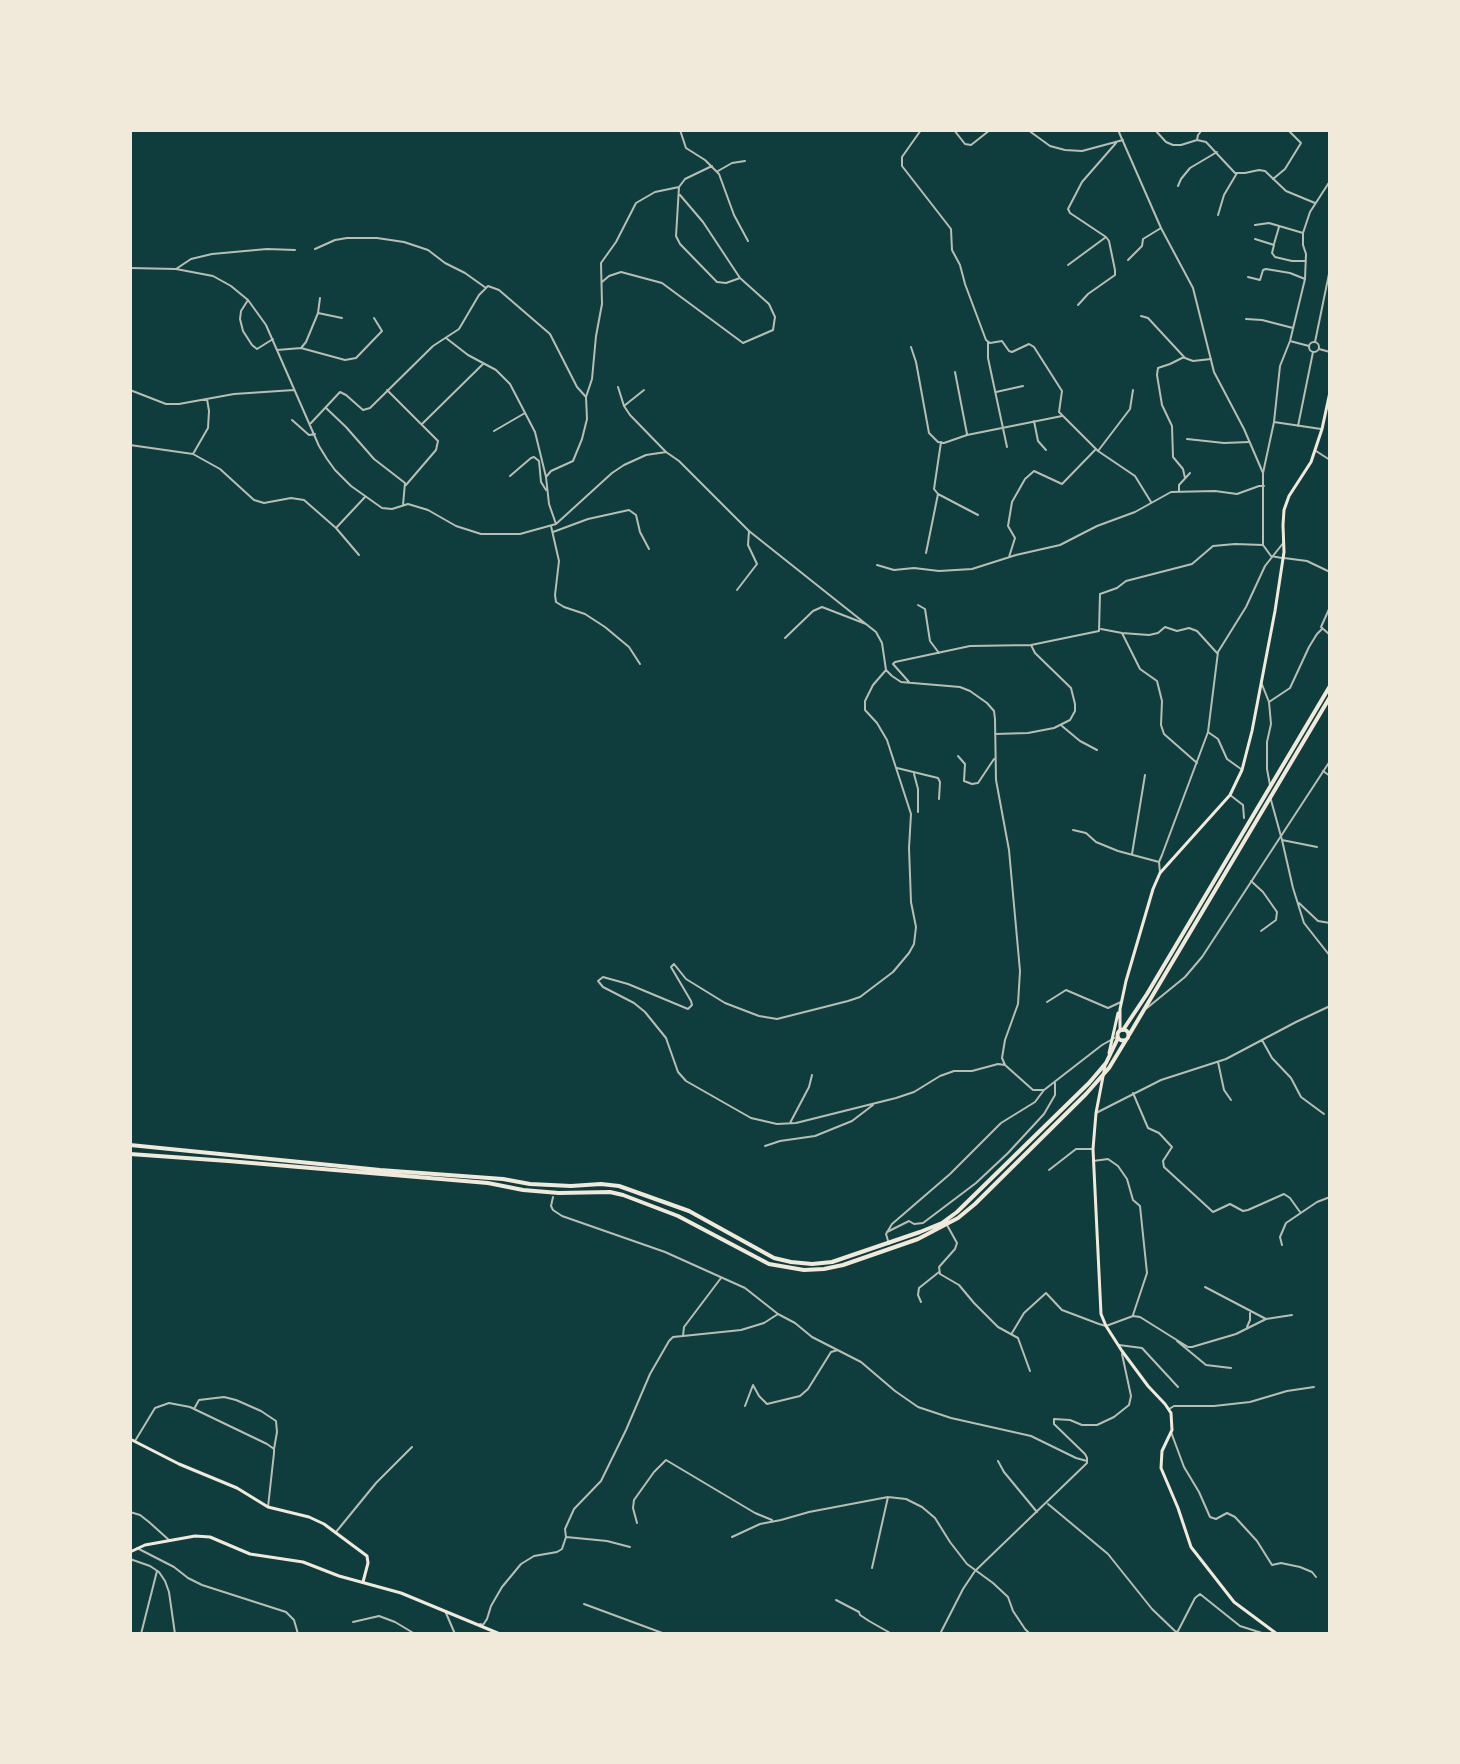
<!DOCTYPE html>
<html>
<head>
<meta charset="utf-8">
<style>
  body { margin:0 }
  #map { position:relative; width:1460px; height:1764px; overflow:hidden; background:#0f3d3e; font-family:Roboto,sans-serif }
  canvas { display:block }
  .frame { position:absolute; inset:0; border:132px solid #f1e9da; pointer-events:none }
</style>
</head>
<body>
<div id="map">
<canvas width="1460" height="1764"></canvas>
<div class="frame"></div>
</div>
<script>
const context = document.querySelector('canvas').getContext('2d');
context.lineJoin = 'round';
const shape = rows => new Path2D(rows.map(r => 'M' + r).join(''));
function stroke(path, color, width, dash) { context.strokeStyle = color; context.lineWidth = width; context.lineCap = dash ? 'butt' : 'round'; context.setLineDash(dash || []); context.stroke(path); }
stroke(shape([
  [680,130,686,148,705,160,719,174,734,215,748,241],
  [921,130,902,157,902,166,951,229,952,250,960,265,965,284,986,340,990,343,1002,341,1009,351,1012,352,1029,344,1034,347,1062,391,1059,412,1098,451,1135,476,1151,502],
  [954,130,965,144,971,145,990,130],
  [1028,130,1050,146,1065,150,1082,151,1123,140],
  [1155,130,1166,142,1173,145,1181,145,1197,140,1206,142,1235,173,1245,173,1259,170,1265,171,1286,191,1315,203],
  [1197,140,1198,135,1202,130],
  [712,166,685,179,679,187,676,236,680,244,717,282,726,283,740,278],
  [718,171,732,163,745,161],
  [1273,179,1285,169,1301,143,1288,130],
  [1178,186,1181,179,1190,168,1217,152],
  [1218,215,1224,195,1237,173],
  [1255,225,1269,223,1303,233],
  [1330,238,1330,262],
  [1255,239,1274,245,1272,253,1275,257,1292,261,1305,261],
  [1274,244,1279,227],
  [315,249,335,240,347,238,377,238,404,242,428,250,445,263,465,273,486,288],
  [1128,260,1142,246,1143,239,1161,228],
  [1068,265,1106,237],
  [130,268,176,269,213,276,231,286,248,300,266,325,319,446,327,459,335,470,351,486,382,508,392,509,408,504,428,510,456,526,481,534,520,534,556,524,612,473,624,465,646,455,666,452,679,461,749,531,876,632,882,643,886,670,892,676,901,682,960,687,970,691,987,703,994,711,995,719,996,780,1009,850,1020,971,1018,1004,1005,1040,1002,1058,1005,1065,1033,1090,1044,1090],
  [176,269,191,259,212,254,267,249,295,250],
  [1248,277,1260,280,1263,270,1266,269,1290,273,1305,279],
  [602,282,609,276,621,272,662,283,743,343,773,330,775,317,769,304,740,278,703,222,680,195],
  [248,300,241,311,240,319,243,331,252,345,257,349,273,339],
  [1078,305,1088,294,1115,275,1115,270,1109,241,1106,237,1070,213,1068,209,1082,182,1116,143],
  [318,313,342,318],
  [1141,316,1148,318,1185,358,1193,361,1211,359],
  [1246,319,1262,320,1293,328],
  [446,338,468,355,496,370,510,384,535,432,546,477],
  [1290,341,1309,346],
  [988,342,988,358,1007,447],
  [1315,342,1330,269],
  '1309 347a5 5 0 1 1 10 0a5 5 0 1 1-10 0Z',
  [911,347,916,362,929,433,938,442,944,443,967,435,1062,416],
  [301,348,306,342,318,313,320,298],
  [1319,349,1330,352],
  [277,350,301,348,345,360,356,358,382,331,374,318],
  [1184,357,1170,364,1158,368,1157,375,1162,405,1172,426,1173,457,1183,469,1185,478],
  [955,372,967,434],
  [618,387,624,406,630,415,666,452],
  [130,390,166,404,179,404,234,394,294,390],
  [387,390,438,441,436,450,406,485],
  [996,392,1023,386],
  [624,406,644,390],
  [326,408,346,427,374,459,405,483,403,505],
  [292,420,309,435,315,434],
  [1034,421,1038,441,1046,450],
  [1274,422,1321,429],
  [311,423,340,392,346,395,363,410,370,408,433,346,459,329,479,295,488,286,499,290,550,334,577,387,586,397],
  [422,424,483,364],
  [1298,426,1313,352],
  [494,431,525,413],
  [1187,439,1224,443,1249,442],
  [941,442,934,489,938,494,978,515],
  [130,445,193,454,220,469,254,500,264,503,291,498,304,500,336,528,359,555],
  [1098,451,1130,409,1133,390],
  [1316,451,1330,460],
  [193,454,208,428,209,411,207,399],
  [1263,473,1274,422,1280,366,1290,341,1305,279,1306,254,1303,245,1303,233,1310,212,1330,181],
  [510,476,531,458,534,457,539,461,541,482,546,490],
  [1179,492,1179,485,1190,473],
  [556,524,549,504,546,477,551,471,573,461,582,439,587,419,586,397,592,379,596,336,602,304,601,263,616,242,636,203,655,192,679,187],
  [551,526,559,561,555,595,556,602,564,607,585,614,605,627,629,647,640,664],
  [336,528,365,497],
  [553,532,588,519,629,510,636,515,640,532,649,549],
  [926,553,938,494],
  [1009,557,1015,538,1008,526,1012,502,1025,479,1034,471,1062,484,1096,449],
  [1284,558,1307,561,1330,572],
  [877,565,894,570,914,568,939,571,972,569,1016,555,1060,545,1097,526,1135,512,1171,492,1215,491,1237,494,1259,486,1264,486],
  [737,590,757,564,748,545,749,531],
  [918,605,925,609,930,641,939,653],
  [1330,607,1321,627,1330,635],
  [1101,629,1122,633,1149,635,1158,633,1165,627,1177,631,1189,628,1197,631,1217,653],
  [1122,633,1140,669,1157,681,1162,701,1161,725,1164,734,1197,763],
  [785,638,813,611,822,607,866,624],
  [909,682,893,664,895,662,970,646,1031,645],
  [1261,682,1269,702],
  [1062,726,1080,741,1097,750],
  [1208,732,1218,739,1227,759,1241,769],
  [995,734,1028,733,1054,728,1070,720,1075,711,1075,704,1071,688,1035,653,1031,645,1099,631,1100,594,1117,588,1126,581,1192,564,1213,546,1235,544,1263,545],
  [958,756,965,764,964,781,972,784,978,783,994,759],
  [897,768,938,778,940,782,939,799],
  [1323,771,1330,776],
  [914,774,918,789,918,812],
  [1270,785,1267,769,1267,742,1271,724,1269,702,1290,688,1309,647,1317,634,1322,629],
  [1230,795,1243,805,1244,818],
  [1271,800,1282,840,1293,888,1304,923,1330,956],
  [1073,830,1086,833,1096,842,1118,851,1159,862],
  [1282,840,1317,847],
  [1132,854,1145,775],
  [1160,873,1159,862,1162,855,1208,732,1218,652,1246,607,1265,566,1284,542],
  [1251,881,1263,892,1277,912,1276,920,1261,931],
  [1299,903,1318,921,1330,923],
  [671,967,691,1001,692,1005,688,1009,628,984,603,977,598,981,603,987,634,1003,645,1012,666,1038,678,1072,686,1081,751,1118,777,1124,796,1123,896,1098,914,1092,940,1076,954,1071,972,1071,998,1064,1005,1065],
  [671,967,674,964,686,979,725,1003,759,1016,777,1019,848,1001,860,997,893,972,909,953,914,944,916,927,911,902,909,848,911,814,887,740,877,723,865,710,865,701,873,685,886,670],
  [1047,1002,1066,990,1108,1008,1121,1002],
  [1262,1040,1272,1058,1291,1078,1301,1097,1324,1114],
  [1218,1062,1224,1090,1231,1100],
  [1133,1093,1148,1128,1159,1133,1172,1147,1163,1161,1164,1167,1213,1212,1230,1204,1243,1211,1248,1210,1284,1194,1290,1198,1300,1212],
  [1096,1113,1161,1080,1226,1059,1296,1022,1330,1006],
  [790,1123,809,1087,812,1075],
  [765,1146,780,1141,815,1136,852,1121,873,1105],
  [1093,1161,1108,1159,1118,1166,1127,1179,1133,1200,1140,1206,1147,1273,1133,1315],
  [1049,1170,1076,1149,1093,1149],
  [553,1197,551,1206,553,1210,562,1216,665,1252,745,1288,778,1314,795,1323,812,1337,861,1362,895,1391,918,1407,951,1418,1031,1436,1076,1458,1087,1461],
  [947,1225,957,1243,955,1249,939,1267,940,1274,959,1285,974,1303,998,1327,1018,1338,1030,1371],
  [887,1232,909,1221,914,1224,923,1223,976,1183,1008,1153,1044,1114,1055,1095,1055,1083],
  [889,1244,886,1234,892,1224,950,1174,1001,1123,1035,1102,1044,1090,1102,1045,1118,1036],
  [1282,1245,1280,1237,1286,1223,1317,1202,1330,1197],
  [1205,1287,1266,1319],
  [921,1302,918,1295,919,1288,939,1272],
  [1247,1327,1250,1320,1250,1313],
  [1012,1333,1024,1313,1046,1293,1062,1310,1099,1324,1106,1326,1133,1316,1140,1317,1188,1347,1192,1347,1236,1334,1266,1319,1292,1315],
  [683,1336,741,1330,764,1323,778,1314],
  [1177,1341,1206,1365,1231,1368],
  [1119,1345,1142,1348,1178,1387],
  [745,1406,753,1385,759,1396,767,1404,800,1396,808,1389,831,1352,838,1350],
  [194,1409,199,1400,224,1397,236,1400,261,1411,276,1421,277,1432,274,1449],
  [1169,1409,1174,1406,1214,1406,1250,1402,1287,1391,1314,1387],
  [1171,1432,1184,1467,1199,1492,1210,1517,1216,1519,1227,1513,1235,1517,1257,1541,1272,1565,1281,1563,1300,1567,1312,1572,1316,1577],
  [135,1441,155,1408,169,1403,190,1407,267,1444,274,1449,274,1453,268,1507],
  [998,1461,1004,1472,1037,1512],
  [1048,1504,1108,1554,1152,1609,1176,1632,1178,1631,1195,1598,1200,1594,1240,1626,1265,1634],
  [130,1512,140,1515,149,1522,169,1540],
  [637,1523,633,1508,634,1500,654,1472,666,1460,755,1513,772,1520],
  [336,1532,376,1483,412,1447],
  [566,1537,607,1541,630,1547],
  [732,1537,760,1524,781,1520,809,1512,888,1497,906,1499,922,1507,935,1518,950,1542,967,1564,993,1583,1008,1597,1013,1611,1025,1629,1030,1634],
  [137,1548,174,1567,188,1578,202,1585,286,1612,294,1620,298,1634],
  [130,1559,150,1566,159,1572,165,1581,169,1592,175,1634],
  [872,1568,888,1497],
  [836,1600,859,1612,860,1615,869,1621,892,1634],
  [584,1604,665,1634],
  [446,1613,455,1634],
  [353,1622,379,1616,395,1622,415,1634],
  [480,1624,483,1625,487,1619,491,1606,502,1587,521,1564,534,1556,557,1552,562,1549,566,1537,565,1529,574,1509,601,1481,626,1430,650,1374,669,1341,673,1337,683,1336,684,1327,721,1278],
  [141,1634,157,1571],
  [940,1634,963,1589,975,1571,1087,1463,1087,1458,1085,1454,1054,1424,1054,1419,1070,1420,1082,1425,1097,1425,1114,1417,1129,1405,1131,1396,1122,1354]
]), '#b8beb3', 2);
stroke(shape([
  [1118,130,1161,228,1193,288,1214,372,1244,429,1263,473,1263,545,1271,556,1282,558],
  [1147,1008,1185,977,1202,957,1330,761]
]), '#b8beb3', 2);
stroke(shape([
  [1120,1031,1120,1009,1126,981,1153,889,1160,873,1230,795,1242,770,1252,731,1275,611,1284,552,1283,525,1284,510,1289,496,1311,462,1322,429,1330,392],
  [1109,1053,1118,1013]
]), '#f1e9da', 3);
stroke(shape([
  [1105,1066,1096,1113,1093,1149,1101,1314,1106,1326,1122,1351,1148,1386,1165,1404,1171,1413,1172,1430,1162,1451,1161,1468,1178,1508,1191,1547,1234,1602,1277,1634],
  [130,1439,179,1464,237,1488,268,1507,309,1517,324,1524,367,1556,368,1563,363,1582],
  [130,1552,145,1545,195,1536,210,1537,250,1554,303,1562,339,1576,401,1593,500,1634]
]), '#f1e9da', 3);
stroke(shape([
  '1117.5 1035a5.5 5.5 0 1 1 11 0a5.5 5.5 0 1 1-11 0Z',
  [1123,1030,1147,994,1330,686],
  [1129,1035,1330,697],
  [130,1145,380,1170,503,1179,530,1184,571,1186,601,1184,619,1186,689,1211,774,1258,791,1262,812,1264,832,1262,920,1232,942,1223,957,1212,1089,1083,1106,1063,1118,1038],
  [130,1154,228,1161,488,1183,523,1190,559,1193,610,1192,623,1195,678,1216,769,1264,804,1270,824,1269,843,1265,918,1239,958,1218,975,1204,1086,1094,1109,1068,1126,1040]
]), '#f1e9da', 4);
</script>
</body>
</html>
